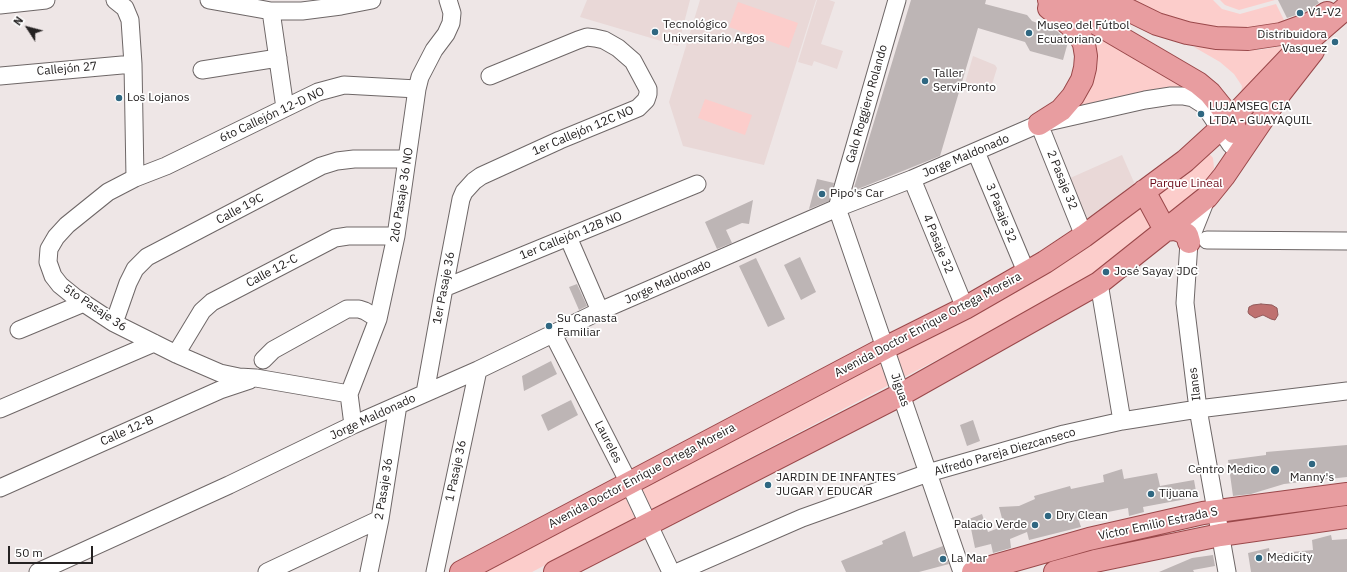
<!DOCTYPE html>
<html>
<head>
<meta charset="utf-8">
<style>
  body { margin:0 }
  #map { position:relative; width:1347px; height:572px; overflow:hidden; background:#eee6e6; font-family:"IBM Plex Sans",sans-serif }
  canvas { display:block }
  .north { position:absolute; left:8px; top:8px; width:40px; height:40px; -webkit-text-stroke:3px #fff; paint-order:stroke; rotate:306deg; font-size:11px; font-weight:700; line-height:16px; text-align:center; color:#252222 }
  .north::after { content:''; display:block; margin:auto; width:14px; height:18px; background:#252222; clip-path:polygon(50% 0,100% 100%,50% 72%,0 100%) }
  .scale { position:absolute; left:8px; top:546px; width:85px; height:18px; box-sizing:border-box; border:2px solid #252222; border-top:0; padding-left:5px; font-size:12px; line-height:14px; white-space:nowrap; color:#252222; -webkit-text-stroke:3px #fff; paint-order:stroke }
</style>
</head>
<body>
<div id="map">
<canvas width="1347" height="572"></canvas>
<div class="north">N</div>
<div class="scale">50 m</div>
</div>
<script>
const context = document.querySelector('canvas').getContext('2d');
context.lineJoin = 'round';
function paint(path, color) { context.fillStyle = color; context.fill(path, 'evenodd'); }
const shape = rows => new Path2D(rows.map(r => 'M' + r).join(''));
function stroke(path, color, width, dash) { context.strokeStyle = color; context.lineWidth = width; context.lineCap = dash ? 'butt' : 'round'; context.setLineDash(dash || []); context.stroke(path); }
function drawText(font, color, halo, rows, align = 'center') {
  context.font = font + ' "IBM Plex Sans",sans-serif'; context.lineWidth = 3.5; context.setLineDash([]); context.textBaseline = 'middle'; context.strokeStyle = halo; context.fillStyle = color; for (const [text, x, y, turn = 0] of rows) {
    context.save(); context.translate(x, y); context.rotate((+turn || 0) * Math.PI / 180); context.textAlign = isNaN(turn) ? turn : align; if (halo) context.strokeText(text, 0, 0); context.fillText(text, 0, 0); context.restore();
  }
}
paint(shape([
  [587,0,690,0,678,46,580,17],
  [700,0,816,0,764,165,683,146,669,102],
  [817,0,829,0,835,2,821,44,843,51,837,69,814,61,812,66,798,62],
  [973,56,995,65,997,68,989,94,981,92,982,86,965,83],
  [1122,155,1137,189,1087,228,1068,179]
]), '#e9d8d7');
paint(shape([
  [1120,0,1213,0,1222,9,1240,14,1276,4,1287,26,1211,32],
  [1220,0,1275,0,1239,10,1225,5],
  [738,2,798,23,789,48,729,27],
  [1082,24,1191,91,1157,91,1133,94,1107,99,1061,114,1073,103],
  [1299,43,1240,102,1242,86,1234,74,1220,62,1194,47,1259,50],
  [705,99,752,115,745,135,698,118],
  [1207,151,1213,158,1214,168,1205,187,1080,285,532,572,472,572,987,304]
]), '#fccdcb');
const water = shape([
  [1261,304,1272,305,1277,308,1278,315,1275,320,1271,319,1263,315,1255,318,1249,314,1248,312,1249,307,1253,305,1261,304]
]);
paint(water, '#bf7170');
stroke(water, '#915959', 1);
paint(shape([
  [911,0,986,0,985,4,1027,15,1032,21,1056,30,1068,42,1063,60,1030,51,1025,42,978,28,940,156,853,191],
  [1278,0,1317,0,1319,3,1305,12,1287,18],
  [817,179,834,183,829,201,809,209],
  [753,200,749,224,742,223,726,230,732,243,717,249,705,222],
  [800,257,816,292,801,300,784,265],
  [756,258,785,319,768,327,739,266],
  [577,284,587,306,579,310,569,287],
  [551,361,557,374,524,391,522,376],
  [571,400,578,415,548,431,541,415],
  [973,420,980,441,967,446,960,425],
  [1347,445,1347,477,1284,484,1251,494,1233,496,1228,460,1266,455,1266,452],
  [1122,469,1124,479,1157,473,1160,486,1194,480,1197,497,1143,507,1144,512,1129,516,1128,508,1078,518,1081,527,1029,540,1027,532,1010,539,1011,548,993,553,991,544,975,548,969,519,982,514,988,532,1004,526,999,507,1019,506,1035,499,1034,496,1070,486,1071,489,1104,482,1103,475],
  [905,531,913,557,943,546,949,564,919,572,846,572,841,561,883,544,882,541],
  [1331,535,1332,540,1347,539,1347,572,1251,572,1248,553,1269,548,1270,554,1313,550,1312,540],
  [1213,555,1215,566,1193,570,1194,572,1159,572,1192,558]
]), '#bdb5b5');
const minor = shape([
  [115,0,125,8,130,20,133,64,135,178],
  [209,0,271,11,302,11,341,6,372,0],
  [0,5,46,0],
  [271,11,285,108],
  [202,70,278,58],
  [0,76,133,64],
  [1039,124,1084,236],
  [976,152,1027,274],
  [912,179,965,308],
  [1207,197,1189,242,1185,303,1198,409,1227,572],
  [837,208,962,572],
  [837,208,897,0],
  [568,237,600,311],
  [1207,240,1347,241],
  [1099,283,1122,421],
  [444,288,697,184],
  [114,323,128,283,135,269,147,257,321,166,337,161,354,159,407,159],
  [19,330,84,303],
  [553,334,629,483,671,572],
  [176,354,202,311,212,302,335,238,348,236,396,236],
  [263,360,273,350,347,309,359,309,365,311,378,319],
  [425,393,444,288,461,199,464,192,474,181,481,176,560,140,638,108,646,100,648,94,648,89,633,61,618,48,604,40,595,38,587,37,578,40,490,76],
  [349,394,378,319,396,236,417,89,420,77,434,50,446,34,451,23,452,13,448,0],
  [0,409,154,343],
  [353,425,349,394,256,378,239,377,220,373,176,354,114,323,76,298,60,285,53,276,48,262,49,249,56,237,67,225,108,192,135,178,166,166,318,92,344,85,417,89],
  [0,488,220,390,250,380],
  [38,572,229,485,353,425,478,370,600,311,837,208,912,179,1039,124,1145,100,1171,96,1183,96,1193,98,1204,105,1231,145],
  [267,572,380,519],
  [369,572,380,519,398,405],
  [435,572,478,370],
  [678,572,802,518,928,473,1064,434,1122,421,1198,409,1347,391]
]);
const major = shape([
  [1049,0,1075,11,1198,83,1210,93,1231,119,1234,124,1234,132],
  [1088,0,1119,19],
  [1108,0,1157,24,1187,33,1216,38,1248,39,1281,34,1311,23,1327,13],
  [1039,124,1061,110,1073,96,1082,80,1085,68,1086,56,1084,44,1080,36,1070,25,1049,8],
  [1144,191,1165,230],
  [1165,230,1174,229,1181,231,1187,235,1189,242],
  [461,572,885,348,965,308,1045,262,1084,236,1185,161,1231,119,1294,53,1347,7],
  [555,572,902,394,1099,283,1207,197,1224,176,1281,92,1313,51],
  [973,572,1089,539,1203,513,1347,494],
  [1055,572,1095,561,1220,535,1347,517]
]);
stroke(minor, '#6e6767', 19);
stroke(major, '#9a484a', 24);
stroke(minor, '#fff', 17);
stroke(major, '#e89da0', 22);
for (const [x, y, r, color] of [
  [1300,13,4,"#2f6781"],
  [655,32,4,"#2f6781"],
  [1029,33,4,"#2f6781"],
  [1335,42,4,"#2f6781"],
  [925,81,4,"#2f6781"],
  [119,98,4,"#2f6781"],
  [1201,114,4,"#2f6781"],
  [822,194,4,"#2f6781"],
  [1106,272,4,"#2f6781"],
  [549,326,4,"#2f6781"],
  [1312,464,4,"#2f6781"],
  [1275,470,5,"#2f6781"],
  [768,485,4,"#2f6781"],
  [1151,494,4,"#2f6781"],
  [1048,516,4,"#2f6781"],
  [1035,525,4,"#2f6781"],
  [1259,558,4,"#2f6781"],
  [943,559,4,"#2f6781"]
]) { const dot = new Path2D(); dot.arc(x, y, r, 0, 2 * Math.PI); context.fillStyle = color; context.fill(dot); stroke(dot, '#fff', 1.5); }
drawText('12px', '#252222', '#fff', [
  ["V1-V2",1308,13],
  ["Tecnológico",663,25],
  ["Universitario Argos",663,39],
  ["Museo del Fútbol",1037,26],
  ["Ecuatoriano",1037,40],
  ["Distribuidora",1327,35,"right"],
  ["Vasquez",1327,49,"right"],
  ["Taller",933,74],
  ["ServiPronto",933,88],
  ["Los Lojanos",127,98],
  ["LUJAMSEG CIA",1209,107],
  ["LTDA - GUAYAQUIL",1209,121],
  ["Pipo's Car",830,194],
  ["José Sayay JDC",1114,272],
  ["Su Canasta",557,319],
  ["Familiar",557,333],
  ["Centro Medico",1266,470,"right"],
  ["JARDIN DE INFANTES",776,478],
  ["JUGAR Y EDUCAR",776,492],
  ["Manny's",1312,478,"center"],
  ["Tijuana",1159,494],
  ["Dry Clean",1056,516],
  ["Palacio Verde",1027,525,"right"],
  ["Medicity",1267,558],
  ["La Mar",951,559]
], 'left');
drawText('12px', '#252222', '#fff', [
  ["Callejón 27",67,69,-5],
  ["Galo Roggiero Rolando",867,104,-74],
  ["6to Callejón 12-D NO",272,115,-25],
  ["1er Callejón 12C NO",583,131,-23],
  ["Jorge Maldonado",966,156,-23],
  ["2 Pasaje 32",1062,180,68],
  ["2do Pasaje 36 NO",402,195,-81],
  ["Calle 19C",240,209,-28],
  ["3 Pasaje 32",1001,213,68],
  ["1er Callejón 12B NO",571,236,-22],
  ["4 Pasaje 32",938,244,68],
  ["Calle 12-C",272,271,-28],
  ["Jorge Maldonado",668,282,-24],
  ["1er Pasaje 36",444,288,-79],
  ["5to Pasaje 36",95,308,34],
  ["Avenida Doctor Enrique Ortega Moreira",928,325,-28],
  ["Ilanes",1195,384,-97],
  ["Jiguas",900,390,71],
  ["Jorge Maldonado",373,417,-25],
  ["Calle 12-B",127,431,-24],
  ["Laureles",608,442,63],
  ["Alfredo Pareja Diezcanseco",1005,452,-16],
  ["1 Pasaje 36",456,471,-78],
  ["Avenida Doctor Enrique Ortega Moreira",642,476,-28],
  ["2 Pasaje 36",384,489,-81],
  ["Víctor Emilio Estrada S",1158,524,-12]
]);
drawText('12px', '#6c0b19', '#fff', [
  ["Parque Lineal",1186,184]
]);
</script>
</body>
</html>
